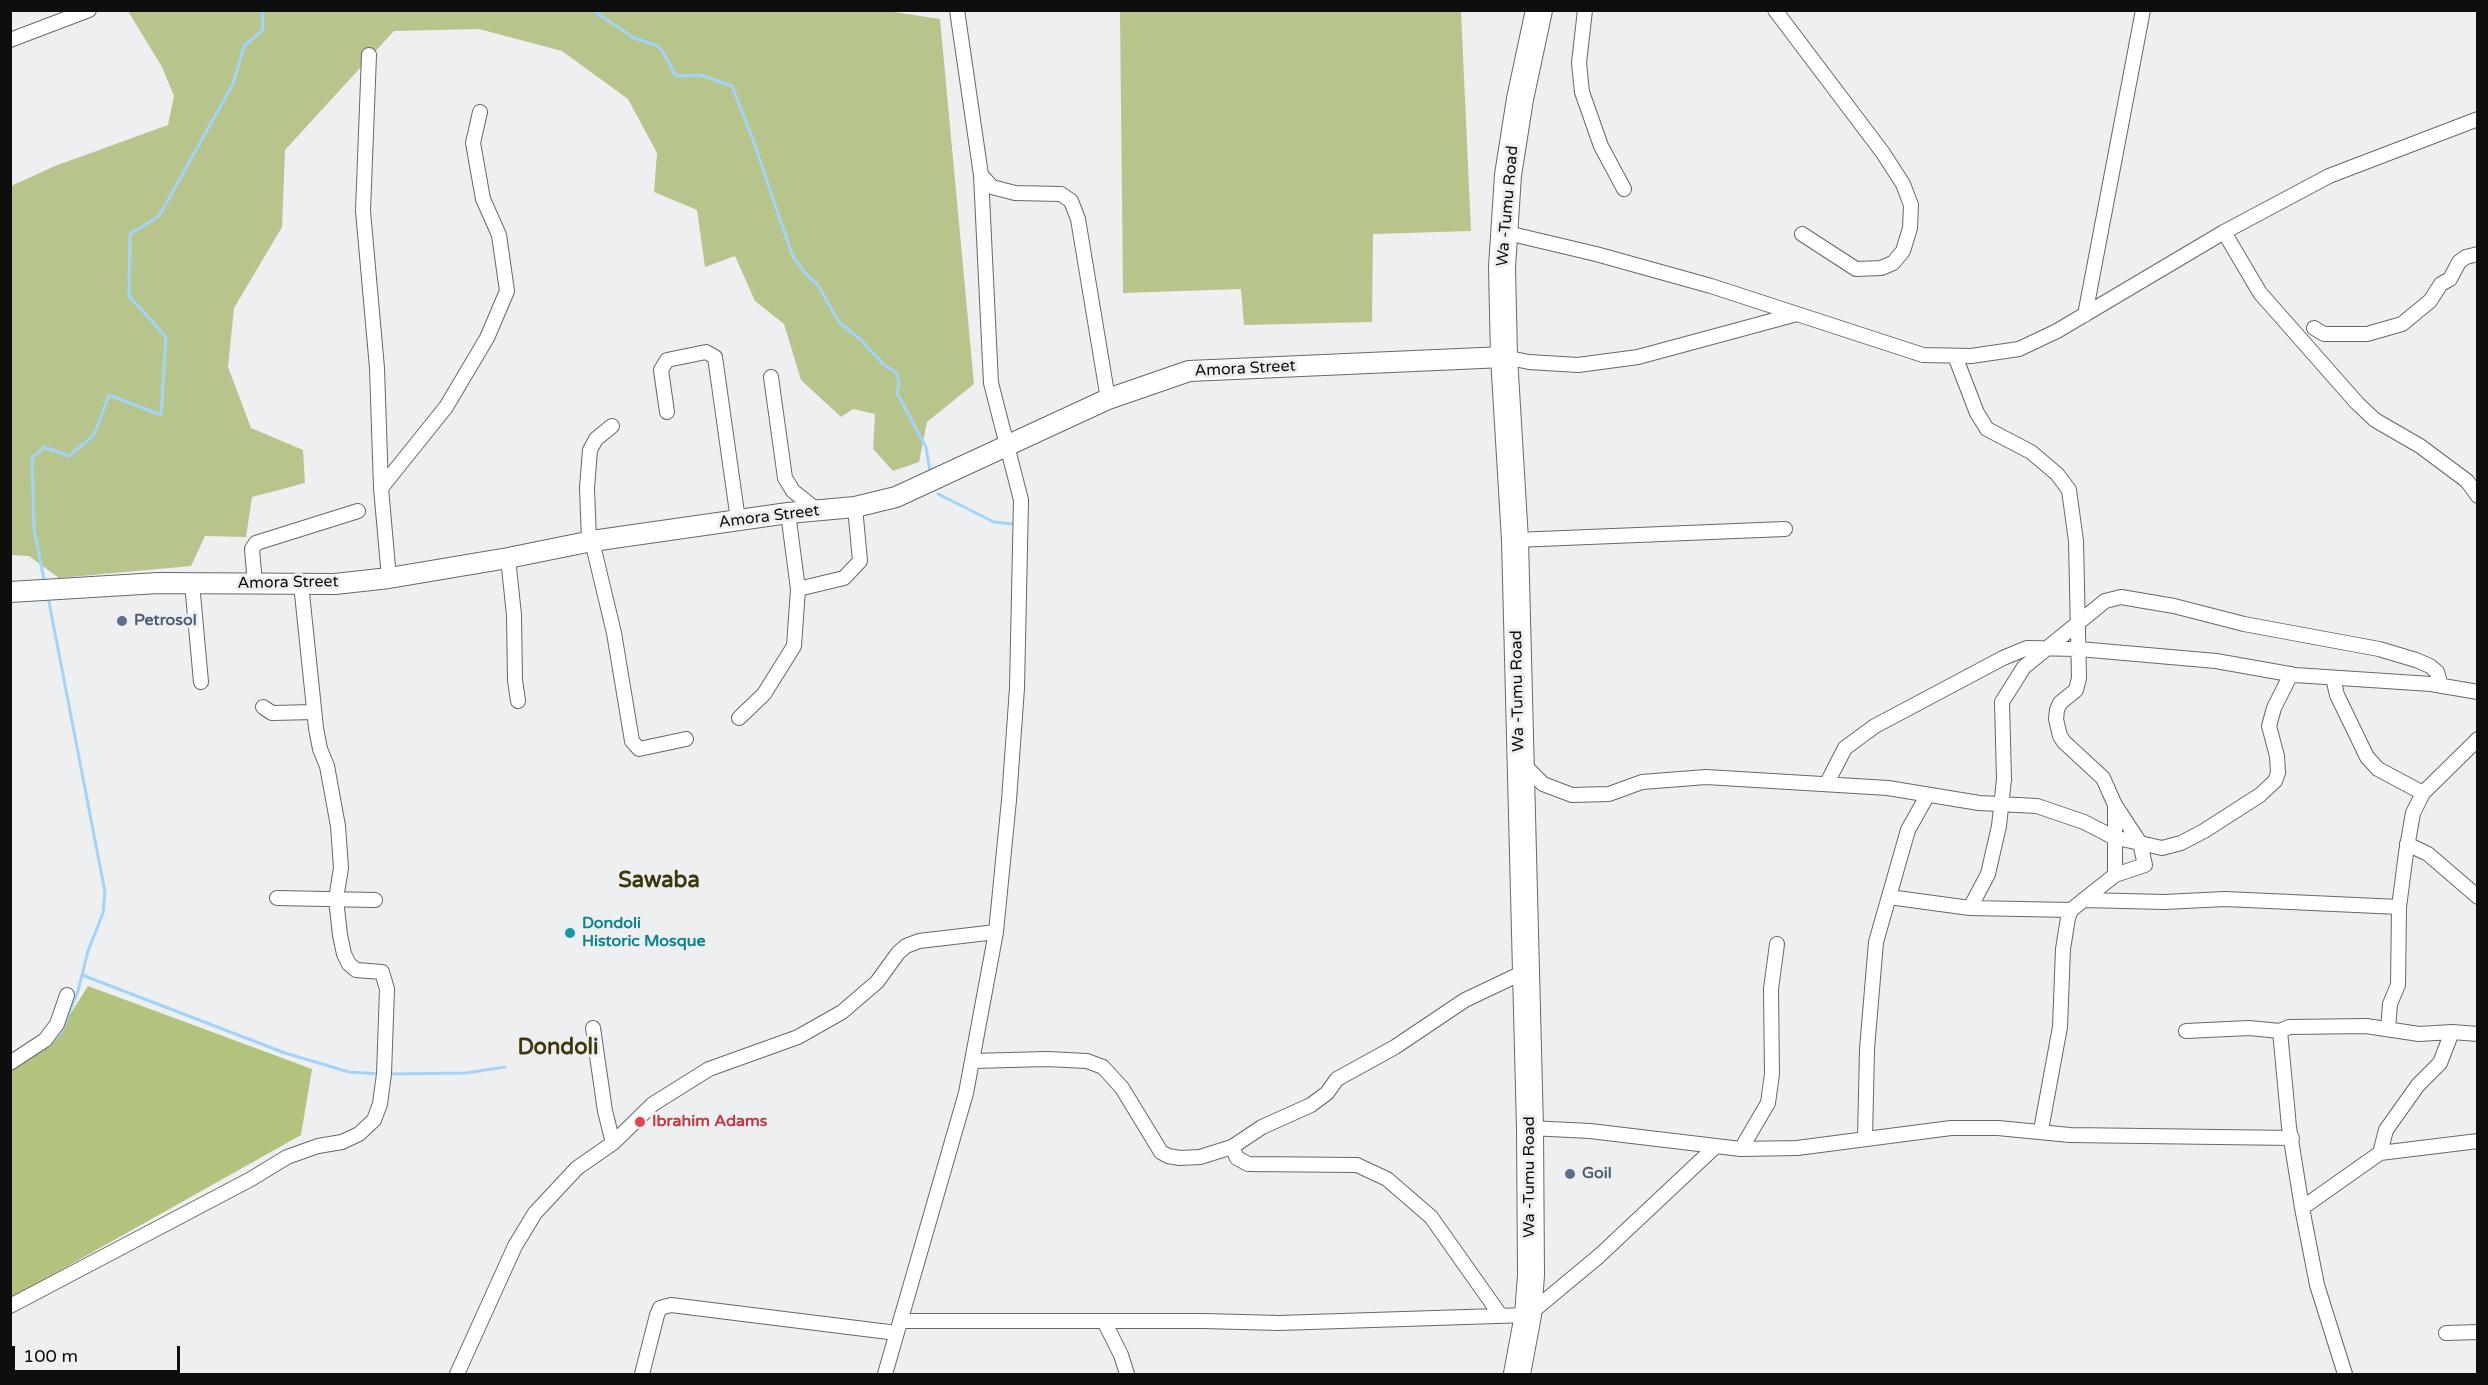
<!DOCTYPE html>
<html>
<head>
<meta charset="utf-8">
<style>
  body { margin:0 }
  #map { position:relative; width:2488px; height:1385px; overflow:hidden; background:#edeff0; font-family:"Varela Round",sans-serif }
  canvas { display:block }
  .frame { position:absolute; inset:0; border:12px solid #0d0e0e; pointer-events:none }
  .scale { position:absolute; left:12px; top:1346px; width:168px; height:27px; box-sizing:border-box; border:3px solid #0d0e0e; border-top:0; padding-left:8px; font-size:18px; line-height:21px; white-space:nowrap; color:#0d0e0e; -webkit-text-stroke:4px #edeff0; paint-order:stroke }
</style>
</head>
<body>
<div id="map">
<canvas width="2488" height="1385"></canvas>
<div class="frame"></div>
<div class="scale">100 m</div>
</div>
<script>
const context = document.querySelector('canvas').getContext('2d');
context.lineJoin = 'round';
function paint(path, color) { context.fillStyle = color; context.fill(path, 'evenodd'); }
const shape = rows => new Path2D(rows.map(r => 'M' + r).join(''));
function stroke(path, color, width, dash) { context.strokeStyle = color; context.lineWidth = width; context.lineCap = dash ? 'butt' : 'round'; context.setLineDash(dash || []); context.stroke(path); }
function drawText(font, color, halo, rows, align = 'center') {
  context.font = font + ' "Varela Round",sans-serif'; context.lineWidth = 6; context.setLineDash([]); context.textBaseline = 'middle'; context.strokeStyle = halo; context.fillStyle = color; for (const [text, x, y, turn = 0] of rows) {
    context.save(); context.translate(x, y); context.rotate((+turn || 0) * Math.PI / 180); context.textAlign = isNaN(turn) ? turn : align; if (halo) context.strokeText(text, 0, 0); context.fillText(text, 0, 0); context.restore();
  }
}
paint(shape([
  [881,10,940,19,974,384,927,422,919,462,893,471,873,449,875,414,853,409,841,417,801,380,784,324,755,301,735,256,705,267,697,210,654,192,657,153,628,99,562,51,479,29,394,31,285,150,282,227,234,308,228,367,251,428,303,450,305,483,252,497,246,537,205,536,191,566,59,578,29,556,11,555,11,186,55,166,168,125,174,96,162,67,128,11],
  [1120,11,1461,11,1471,231,1373,234,1372,322,1244,325,1241,289,1123,293]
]), '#b7c58c');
paint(shape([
  [88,986,312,1069,301,1135,11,1298,11,1066,52,1043]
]), '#b2c37d');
stroke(shape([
  [592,10,634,38,656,45,663,52,676,76,700,75,732,86,752,137,793,257,807,275,818,285,839,322,861,340,884,365,897,373,899,384,897,393,926,447,930,471],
  [938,494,994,522,1013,524],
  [44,579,34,529,32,458,44,447,69,456,94,435,109,395,161,415,166,337,129,296,130,234,159,216,233,84,244,46,263,30,262,10],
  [48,597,105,892,103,913,88,951,78,991,61,1033,49,1045],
  [82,975,285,1053,349,1072,381,1074],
  [22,1063,41,1050],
  [387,1074,466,1073,505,1067]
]), '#a2d4fb', 3);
const street = shape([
  [957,10,981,175,992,187,1015,193,1061,194,1071,201,1078,219,1108,399],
  [1585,10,1579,63,1582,92,1601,146,1624,189],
  [1775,10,1883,153,1903,184,1911,205,1910,228,1903,251,1893,263,1881,268,1856,269,1802,234],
  [10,40,89,10],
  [369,55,363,211,377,368,381,488,389,578],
  [1503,232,1596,254,1711,286,1923,355,1971,356,2019,349,2057,331,2224,232,2329,176,2478,119],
  [2224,232,2260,293,2357,403,2375,420,2420,446,2467,481,2478,496],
  [2085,315,2143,10],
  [2314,328,2324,334,2367,334,2402,324,2430,301,2441,284,2450,279,2459,262,2466,257,2478,254],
  [1955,356,1977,413,1987,429,2031,452,2057,474,2069,490,2076,541,2079,678,2076,690,2060,703,2057,710,2056,719,2060,736,2064,742,2103,778,2115,805,2140,843,2145,865,2115,875,2071,910,2068,918,2063,949,2060,1027,2041,1130],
  [1504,357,1529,362,1578,365,1638,357,1797,314],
  [771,377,785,478,793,491,818,511],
  [667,412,661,370,667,360,706,352,715,357,738,520],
  [381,488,446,407,487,338,507,291,499,235,483,199,473,143,480,112],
  [1515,540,1785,529],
  [589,541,587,488,590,450,596,439,612,426],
  [592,541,614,633,632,741,639,749,686,739],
  [508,558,514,615,515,680,518,701],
  [192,583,201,682],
  [255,584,252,549,256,543,358,511],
  [798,589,844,578,860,561,855,507],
  [2333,678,2337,695,2367,757,2378,769,2423,793],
  [263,707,272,713,314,712],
  [739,718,764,694,794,646,798,589,788,513],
  [1521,762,1543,784,1572,795,1609,794,1642,782,1706,777,1888,788,1979,803,2037,806,2084,822,2113,837,2162,848,2181,843,2204,831,2260,795,2275,781,2278,773,2277,756,2269,726,2274,708,2291,674],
  [1827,783,1845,748,1875,726,2003,658,2027,648,2079,649,2216,661,2295,675,2431,684,2478,692],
  [2407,844,2428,854,2478,897],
  [2115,875,2115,805],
  [1889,897,1970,908,2071,910],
  [277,898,375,900],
  [2083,900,2164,902,2225,899,2399,907],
  [1970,908,1988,874,1999,826,2004,779,2002,702,2024,667,2105,601,2121,597,2174,606,2244,624,2379,649,2416,660,2430,666,2437,672,2441,686],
  [593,1028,605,1111,613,1143],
  [2388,1029,2390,1004,2398,985,2399,907,2406,853,2413,813,2423,793,2478,739],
  [2186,1031,2249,1028,2280,1031,2289,1027,2366,1026,2419,1034,2452,1032,2478,1034],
  [2280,1031,2289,1127,2302,1208,2317,1285,2345,1374],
  [972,1061,1047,1059,1087,1061,1103,1067,1122,1088,1161,1152,1168,1156,1180,1158,1200,1157,1232,1147,1262,1127,1311,1105,1327,1093,1337,1079,1395,1047,1465,1000,1526,971],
  [10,1063,45,1040,57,1024,67,995],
  [1530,1128,1590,1131,1741,1149,1797,1148,1951,1128,1998,1128,2070,1135,2292,1138],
  [1865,1139,1867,1049,1876,942,1908,830,1927,796],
  [1232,1147,1237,1158,1248,1164,1357,1165,1387,1179,1431,1217,1501,1316],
  [1741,1149,1768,1103,1772,1074,1771,989,1777,944],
  [2380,1153,2386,1130,2418,1085,2440,1063,2452,1032],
  [2302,1208,2380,1153,2478,1141],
  [10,1306,251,1179,287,1157,318,1146,342,1142,359,1134,374,1120,380,1104,384,1074,387,989,382,972,356,970,349,964,344,954,340,935,336,899,341,868,338,826,327,766,320,749,316,728,301,584],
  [900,1321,1204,1321,1279,1323,1528,1315,1599,1256,1715,1147],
  [1104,1321,1121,1355,1127,1374],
  [2446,1333,2478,1332],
  [457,1374,515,1246,535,1213,577,1168,613,1143,653,1104,709,1069,798,1037,842,1012,877,982,898,953,906,946,919,941,996,932],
  [642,1374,657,1315,660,1308,671,1305,897,1333],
  [885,1374,966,1093,996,932,1009,800,1017,688,1021,500,991,383,981,175]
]);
const secondary = shape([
  [10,592,158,583,335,584,389,578,508,558,592,541,788,513,855,507,896,497,1108,399,1189,371,1504,357]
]);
const highway = shape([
  [1517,1374,1528,1315,1531,1275,1530,1128,1515,540,1504,357,1502,267,1508,175,1520,99,1539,10]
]);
stroke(street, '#67686a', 16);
stroke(secondary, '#67686a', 22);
stroke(highway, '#67686a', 28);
stroke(street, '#fff', 14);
stroke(secondary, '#fff', 20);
stroke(highway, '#fff', 26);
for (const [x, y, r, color] of [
  [122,621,6,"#5c6f8a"],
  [570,933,6,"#0f9aa8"],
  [640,1122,6,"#e0444e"],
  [1570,1174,6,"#5c6f8a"]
]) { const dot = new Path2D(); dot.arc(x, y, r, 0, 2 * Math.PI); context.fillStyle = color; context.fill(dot); stroke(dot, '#edeff0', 2); }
drawText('16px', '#0d0e0e', '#edeff0', [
  ["Wa -Tumu Road",1508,206,-85],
  ["Amora Street",1245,369,-3],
  ["Amora Street",769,517,-7],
  ["Amora Street",288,583,-1],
  ["Wa -Tumu Road",1518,691,-91],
  ["Wa -Tumu Road",1530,1177,-90]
]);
drawText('bold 16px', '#4e5e75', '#edeff0', [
  ["Petrosol",134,621],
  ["Goil",1582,1174]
], 'left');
drawText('bold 16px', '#0d838f', '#edeff0', [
  ["Dondoli",582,924],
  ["Historic Mosque",582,942]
], 'left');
drawText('bold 16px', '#be3a42', '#edeff0', [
  ["Ibrahim Adams",652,1122]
], 'left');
drawText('bold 22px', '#41370d', '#edeff0', [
  ["Sawaba",659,881],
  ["Dondoli",558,1048]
]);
</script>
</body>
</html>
